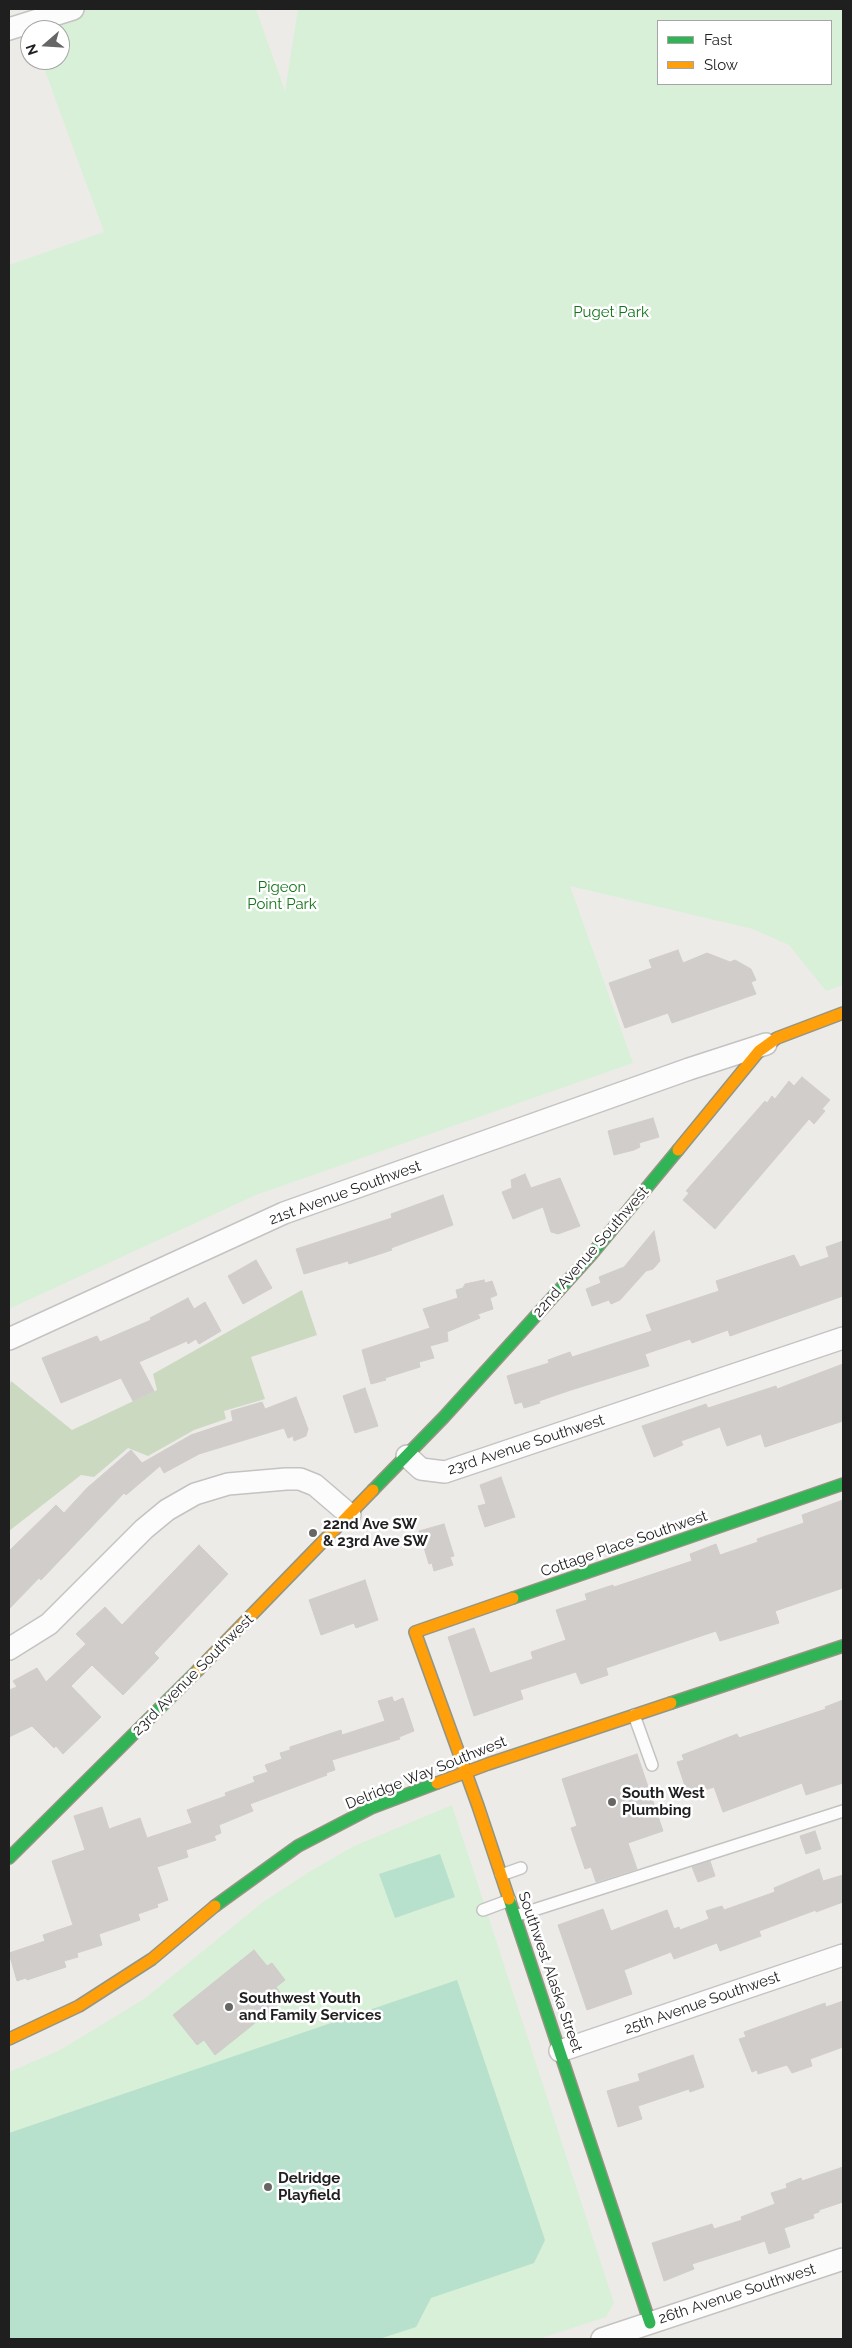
<!DOCTYPE html>
<html>
<head>
<meta charset="utf-8">
<style>
  body { margin:0 }
  #map { position:relative; width:852px; height:2348px; overflow:hidden; background:#edebe8; font-family:Raleway,sans-serif }
  canvas { display:block }
  .frame { position:absolute; inset:0; border:10px solid #1f1f1f; pointer-events:none }
  .legend { position:absolute; left:657px; top:20px; width:175px; height:65px; box-sizing:border-box; background:#fff; border:1px solid #a5a5a5; margin:0; padding:6px 9px; list-style:none; font-size:15px; color:#1f1f1f }
  .legend li { display:flex; align-items:center; gap:10px; height:25px }
  .legend b { width:25px; border:1px solid #a5a5a5 }
  .north { position:absolute; left:20px; top:20px; width:50px; height:50px; box-sizing:border-box; background:#fff; border:1px solid #a5a5a5; border-radius:50%; rotate:251deg; font-size:14px; font-weight:700; line-height:20px; text-align:center; color:#1f1f1f }
  .north::after { content:''; display:block; margin:auto; width:18px; height:22px; background:#676665; clip-path:polygon(50% 0,100% 100%,50% 72%,0 100%) }
</style>
</head>
<body>
<div id="map">
<canvas width="852" height="2348"></canvas>
<div class="frame"></div>
<ul class="legend">
<li><b style="height:6px;background:#30b455"></b>Fast</li>
<li><b style="height:6px;background:#ff9f0a"></b>Slow</li>
</ul>
<div class="north">N</div>
</div>
<script>
const context = document.querySelector('canvas').getContext('2d');
context.lineJoin = 'round';
function paint(path, color) { context.fillStyle = color; context.fill(path, 'evenodd'); }
const shape = rows => new Path2D(rows.map(r => 'M' + r).join(''));
function stroke(path, color, width, dash) { context.strokeStyle = color; context.lineWidth = width; context.lineCap = dash ? 'butt' : 'round'; context.setLineDash(dash || []); context.stroke(path); }
function drawText(font, color, halo, rows, align = 'center') {
  context.font = font + ' Raleway,sans-serif'; context.lineWidth = 5; context.setLineDash([]); context.textBaseline = 'middle'; context.strokeStyle = halo; context.fillStyle = color; for (const [text, x, y, turn = 0] of rows) {
    context.save(); context.translate(x, y); context.rotate((+turn || 0) * Math.PI / 180); context.textAlign = isNaN(turn) ? turn : align; if (halo) context.strokeText(text, 0, 0); context.fillText(text, 0, 0); context.restore();
  }
}
paint(shape([
  [302,1290,317,1335,251,1357,265,1399,224,1411,226,1419,194,1430,148,1456,128,1448,94,1477,81,1475,9,1531,9,1388,11,1381,72,1430,157,1390,153,1374]
]), '#cad9c0');
paint(shape([
  [53,9,256,9,285,91,298,9,843,9,843,985,826,991,789,945,753,929,570,886,633,1063,256,1195,9,1309,9,265,104,232,41,60,60,60,60,30,30,30],
  [658,21,831,21,831,84,658,84],
  [452,1805,614,2303,606,2317,539,2339,9,2339,9,2072,60,2050,144,1999,263,1902,309,1872,354,1846]
]), '#d8f0d7');
paint(shape([
  [440,1854,455,1897,395,1918,379,1874],
  [457,1980,545,2240,534,2263,431,2298,416,2327,379,2339,9,2339,9,2133]
]), '#b7e0cd');
const building = shape([
  [678,950,683,963,707,953,730,962,735,960,751,969,756,980,751,982,756,994,672,1023,668,1013,625,1028,609,983,652,968,649,960,678,950],
  [802,1077,830,1100,822,1109,825,1111,814,1124,809,1119,715,1229,683,1200,689,1193,686,1191,765,1101,767,1103,772,1096,775,1099,789,1081,794,1086,802,1077],
  [653,1118,659,1137,639,1143,640,1147,634,1150,614,1155,608,1131,653,1118],
  [525,1174,531,1188,560,1178,580,1226,558,1234,551,1232,543,1207,513,1219,502,1192,512,1188,511,1180,525,1174],
  [443,1195,453,1225,391,1248,392,1250,349,1264,348,1261,304,1274,296,1249,392,1218,391,1214,443,1195],
  [654,1231,660,1261,653,1269,646,1271,620,1300,611,1304,609,1300,592,1306,586,1289,601,1283,599,1277,624,1267,654,1231],
  [843,1241,843,1296,730,1336,728,1330,692,1343,690,1339,645,1354,649,1366,571,1390,539,1401,540,1403,524,1408,522,1402,515,1404,507,1376,549,1363,548,1360,570,1352,572,1357,652,1331,646,1315,719,1291,716,1281,794,1255,800,1267,829,1257,826,1247,843,1241],
  [256,1260,272,1288,243,1304,228,1276,256,1260],
  [484,1280,485,1283,492,1281,497,1295,490,1298,493,1309,478,1314,480,1318,447,1332,448,1341,430,1346,434,1358,419,1362,420,1367,385,1378,386,1380,371,1384,362,1350,430,1328,423,1309,458,1298,456,1290,463,1288,465,1284,484,1280],
  [188,1298,194,1309,205,1302,221,1331,199,1344,196,1339,188,1344,187,1341,139,1362,154,1391,133,1401,121,1378,61,1403,42,1358,97,1336,100,1342,151,1320,150,1318,188,1298],
  [843,1364,843,1421,765,1447,761,1434,727,1446,720,1427,681,1441,683,1445,654,1457,642,1426,706,1404,708,1408,776,1386,777,1389,843,1364],
  [365,1388,378,1426,355,1433,343,1396,365,1388],
  [296,1397,308,1429,306,1436,294,1441,293,1436,288,1438,284,1428,199,1454,164,1473,160,1466,126,1495,124,1493,41,1580,39,1578,9,1609,9,1551,56,1505,64,1513,87,1488,131,1450,142,1463,191,1435,233,1421,231,1411,262,1402,265,1409,296,1397],
  [501,1477,515,1517,485,1527,478,1506,486,1504,480,1485,501,1477],
  [843,1500,843,1588,775,1611,779,1623,720,1641,716,1631,606,1668,608,1675,581,1684,576,1672,520,1690,523,1699,474,1716,448,1637,474,1628,490,1673,533,1659,531,1652,566,1640,556,1610,587,1600,585,1594,613,1585,614,1587,692,1561,690,1554,716,1544,720,1555,758,1542,757,1539,804,1523,802,1515,843,1500],
  [444,1524,454,1556,450,1557,453,1565,434,1571,432,1563,429,1564,419,1531,444,1524],
  [199,1545,228,1574,154,1653,159,1658,123,1695,92,1665,71,1686,101,1717,63,1754,56,1746,54,1748,32,1726,9,1737,9,1690,17,1687,13,1681,37,1668,46,1682,86,1644,76,1634,105,1607,122,1625,199,1545],
  [365,1580,378,1620,356,1628,354,1623,321,1635,309,1600,365,1580],
  [392,1697,394,1702,403,1698,414,1731,399,1737,400,1739,332,1760,335,1770,326,1773,327,1775,250,1804,253,1811,219,1825,221,1833,214,1836,216,1840,186,1850,188,1857,157,1867,168,1900,157,1904,158,1907,138,1914,140,1920,99,1934,102,1945,77,1953,78,1957,64,1961,66,1967,27,1980,26,1978,17,1981,9,1953,45,1941,43,1935,73,1925,52,1861,85,1850,74,1816,102,1807,109,1829,140,1818,147,1838,192,1823,187,1810,226,1796,225,1793,255,1782,253,1777,268,1772,265,1765,282,1759,280,1753,290,1750,290,1747,341,1730,342,1735,385,1721,378,1701,392,1697],
  [843,1700,843,1783,806,1795,802,1783,723,1812,714,1787,694,1794,692,1790,687,1792,677,1762,684,1760,682,1755,737,1734,739,1738,826,1709,825,1707,843,1700],
  [637,1754,663,1831,628,1843,637,1869,596,1882,591,1867,585,1869,571,1828,577,1826,562,1779,637,1754],
  [815,1831,821,1849,806,1854,800,1836,815,1831],
  [710,1861,715,1876,698,1882,692,1867,710,1861],
  [819,1869,823,1881,843,1875,843,1902,816,1912,816,1910,759,1931,761,1936,720,1951,717,1943,674,1959,671,1952,624,1970,632,1994,587,2010,558,1925,603,1909,611,1931,667,1910,674,1929,679,1927,680,1930,709,1919,706,1911,722,1906,724,1910,775,1892,774,1888,819,1869],
  [254,1950,267,1966,272,1963,285,1980,276,1987,285,1999,215,2055,204,2040,197,2045,173,2015,254,1950],
  [843,2001,843,2047,810,2059,812,2066,792,2073,787,2065,758,2074,757,2070,752,2072,739,2039,746,2037,744,2032,825,2003,826,2007,843,2001],
  [693,2055,704,2087,690,2092,689,2089,638,2106,642,2119,618,2127,607,2091,640,2081,638,2074,693,2055],
  [843,2167,843,2202,819,2210,819,2212,813,2214,814,2218,784,2228,790,2247,769,2254,765,2241,692,2264,694,2269,664,2281,652,2243,712,2224,714,2229,742,2220,741,2217,775,2204,771,2193,787,2188,786,2184,801,2178,802,2181,843,2167]
]);
paint(building, '#d0cdcb');
stroke(building, '#d0cdca', 1);
const lane = shape([
  [634,1715,652,1765],
  [501,1875,521,1868],
  [483,1910,510,1900],
  [515,1916,843,1811]
]);
const street = shape([
  [9,29,73,9],
  [9,1339,284,1213,689,1069,766,1044],
  [407,1456,421,1469,445,1472,843,1338],
  [9,1649,49,1624,144,1529,167,1510,195,1494,228,1484,286,1479,300,1479,315,1485,350,1515],
  [560,2051,843,1955],
  [602,2339,843,2259]
]);
const fast = shape([
  [373,1490,444,1417,591,1255,678,1150],
  [513,1598,843,1484],
  [671,1703,843,1646],
  [9,1858,198,1670],
  [509,1899,650,2323],
  [215,1906,298,1846,371,1808,437,1783]
]);
const slow = shape([
  [678,1150,759,1051,777,1038,843,1013],
  [198,1670,373,1490],
  [437,1783,488,1764,671,1703],
  [509,1899,478,1806,415,1632,513,1598],
  [9,2039,79,2006,152,1959,215,1906]
]);
stroke(lane, '#c4c3c2', 14);
stroke(street, '#c4c3c2', 24);
stroke(fast, '#949582', 14);
stroke(slow, '#949582', 14);
stroke(lane, '#fcfcfc', 11);
stroke(street, '#fcfcfc', 21);
stroke(fast, '#30b455', 11);
stroke(slow, '#ff9f0a', 11);
for (const [x, y, r, color] of [
  [313,1533,5,"#676665"],
  [612,1802,5,"#676665"],
  [229,2007,5,"#676665"],
  [268,2187,5,"#676665"]
]) { const dot = new Path2D(); dot.arc(x, y, r, 0, 2 * Math.PI); context.fillStyle = color; context.fill(dot); stroke(dot, '#fff', 2); }
drawText('15px', '#15751a', '#fff', [
  ["Puget Park",611,312],
  ["Pigeon",282,887],
  ["Point Park",282,904]
]);
drawText('15px', '#1f1f1f', '#fff', [
  ["21st Avenue Southwest",345,1193,-20],
  ["22nd Avenue Southwest",591,1252,-49],
  ["23rd Avenue Southwest",526,1445,-18],
  ["Cottage Place Southwest",624,1544,-19],
  ["23rd Avenue Southwest",193,1675,-45],
  ["Delridge Way Southwest",426,1773,-22],
  ["Southwest Alaska Street",550,1972,71],
  ["25th Avenue Southwest",702,2003,-19],
  ["26th Avenue Southwest",737,2294,-18]
]);
drawText('bold 15px', '#1f1f1f', '#fff', [
  ["22nd Ave SW",323,1524],
  ["& 23rd Ave SW",323,1541],
  ["South West",622,1793],
  ["Plumbing",622,1810],
  ["Southwest Youth",239,1998],
  ["and Family Services",239,2015],
  ["Delridge",278,2178],
  ["Playfield",278,2195]
], 'left');
</script>
</body>
</html>
